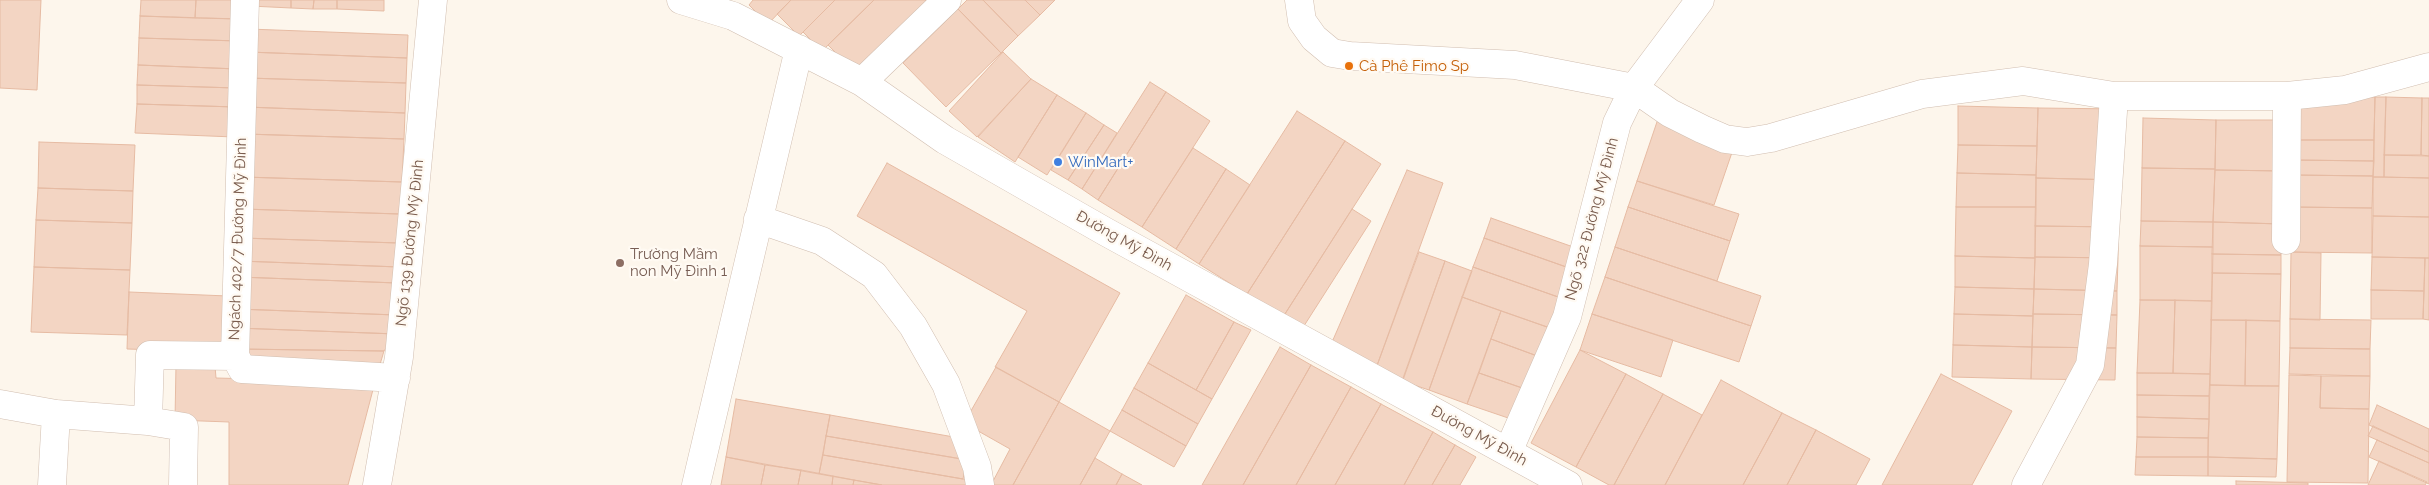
<!DOCTYPE html>
<html>
<head>
<meta charset="utf-8">
<style>
  body { margin:0 }
  canvas { display:block; background:#fdf6ec }
</style>
</head>
<body>
<canvas width="2429" height="485"></canvas>
<script>
const context = document.querySelector('canvas').getContext('2d');
context.lineJoin = 'round';
function paint(path, color) { context.fillStyle = color; context.fill(path, 'evenodd'); }
const shape = rows => new Path2D(rows.map(r => 'M' + r).join(''));
function stroke(path, color, width, dash) { context.strokeStyle = color; context.lineWidth = width; context.lineCap = dash ? 'butt' : 'round'; context.setLineDash(dash || []); context.stroke(path); }
function drawText(font, color, halo, rows, align = 'center') {
  context.font = font + ' Raleway,sans-serif'; context.lineWidth = 4.5; context.setLineDash([]); context.textBaseline = 'middle'; context.strokeStyle = halo; context.fillStyle = color; for (const [text, x, y, turn = 0] of rows) {
    context.save(); context.translate(x, y); context.rotate((+turn || 0) * Math.PI / 180); context.textAlign = isNaN(turn) ? turn : align; if (halo) context.strokeText(text, 0, 0); context.fillText(text, 0, 0); context.restore();
  }
}
const building = shape([
  [0,0,41,0,37,90,0,88,0,0],
  [141,0,196,0,195,18,140,16,141,0],
  [196,0,240,0,239,19,195,18,196,0],
  [250,0,291,0,291,8,250,6,250,0],
  [291,0,314,0,313,9,291,8,291,0],
  [314,0,337,0,337,9,313,9,314,0],
  [337,0,384,0,384,11,337,9,337,0],
  [753,0,791,0,768,24,749,5,753,0],
  [791,0,835,0,799,36,777,14,791,0],
  [835,0,874,0,822,51,803,32,835,0],
  [874,0,925,0,933,7,861,78,828,45,874,0],
  [967,0,983,0,1018,36,1001,53,958,9,967,0],
  [983,0,1025,0,1040,15,1018,36,983,0],
  [1025,0,1055,0,1040,15,1025,0],
  [958,9,1001,53,946,107,903,63,958,9],
  [140,16,239,19,239,41,139,38,140,16],
  [249,29,408,35,407,58,248,52,249,29],
  [139,38,239,41,237,69,138,65,139,38],
  [248,52,407,58,406,83,247,78,248,52],
  [1003,52,1031,79,977,137,949,111,1003,52],
  [138,65,237,69,236,88,137,85,138,65],
  [247,78,406,83,405,113,246,107,247,78],
  [1031,79,1057,95,1015,162,978,137,1031,79],
  [1150,82,1166,92,1098,200,1082,189,1150,82],
  [137,85,236,88,236,107,137,104,137,85],
  [1166,92,1210,121,1142,227,1098,200,1166,92],
  [1057,95,1086,113,1047,175,1018,157,1057,95],
  [2295,96,2375,97,2374,140,2294,140,2295,96],
  [2375,97,2386,97,2384,177,2373,177,2375,97],
  [2386,97,2422,98,2421,155,2384,155,2386,97],
  [2422,98,2429,98,2429,156,2421,155,2422,98],
  [137,104,236,107,234,137,135,133,137,104],
  [1958,106,2038,108,2037,146,1958,145,1958,106],
  [246,107,405,113,404,139,245,134,246,107],
  [1662,107,1739,132,1714,205,1637,181,1662,107],
  [2038,108,2121,109,2120,180,2036,178,2038,108],
  [1297,111,1345,141,1247,294,1199,264,1297,111],
  [1086,113,1104,125,1068,180,1051,170,1086,113],
  [2143,118,2216,120,2215,169,2142,168,2143,118],
  [2216,120,2285,120,2284,171,2215,170,2216,120],
  [1104,125,1117,133,1082,189,1068,180,1104,125],
  [245,134,404,139,402,182,243,177,245,134],
  [2294,140,2374,140,2374,161,2293,160,2294,140],
  [1345,141,1381,164,1283,317,1247,294,1345,141],
  [39,142,135,145,133,191,38,188,39,142],
  [1958,145,2037,146,2036,175,1957,173,1958,145],
  [1193,148,1226,169,1176,249,1142,227,1193,148],
  [2384,155,2429,156,2429,178,2384,177,2384,155],
  [2293,160,2374,161,2373,176,2293,175,2293,160],
  [887,163,1120,293,1059,402,995,367,1027,311,857,216,887,163],
  [2142,168,2215,169,2213,222,2141,221,2142,168],
  [1226,169,1250,185,1199,264,1176,249,1226,169],
  [1407,170,1443,183,1375,371,1329,349,1407,170],
  [2215,170,2284,171,2282,224,2213,222,2215,170],
  [1957,173,2036,175,2036,207,1956,207,1957,173],
  [2293,175,2373,176,2372,208,2292,207,2293,175],
  [243,177,402,182,400,214,242,209,243,177],
  [2373,177,2429,178,2429,217,2373,216,2373,177],
  [2036,178,2120,180,2118,227,2035,226,2036,178],
  [1637,181,1739,214,1730,241,1628,207,1637,181],
  [38,188,133,191,132,223,36,220,38,188],
  [1628,207,1730,241,1717,281,1615,247,1628,207],
  [1956,207,2036,207,2035,258,1955,256,1956,207],
  [2292,207,2372,208,2372,253,2291,252,2292,207],
  [242,209,400,214,399,243,241,238,242,209],
  [1352,209,1371,221,1302,329,1283,317,1352,209],
  [2373,216,2429,217,2429,258,2372,257,2373,216],
  [1491,218,1579,249,1572,269,1484,238,1491,218],
  [36,220,132,223,130,270,34,267,36,220],
  [2141,221,2213,222,2213,247,2140,246,2141,221],
  [2213,222,2282,224,2281,255,2212,254,2213,222],
  [2035,226,2118,227,2118,258,2035,257,2035,226],
  [241,238,399,243,399,267,240,261,241,238],
  [1484,238,1572,269,1561,298,1473,267,1484,238],
  [2140,246,2213,247,2212,301,2140,300,2140,246],
  [1615,247,1761,296,1751,326,1605,277,1615,247],
  [1419,252,1445,261,1403,380,1375,371,1419,252],
  [2291,252,2321,253,2320,320,2290,319,2291,252],
  [2212,254,2281,255,2281,274,2212,273,2212,254],
  [1955,256,2035,258,2034,289,1955,287,1955,256],
  [2035,257,2118,258,2117,291,2034,289,2035,257],
  [2372,257,2425,258,2424,291,2371,290,2372,257],
  [2425,258,2429,258,2429,320,2423,319,2425,258],
  [240,261,399,267,397,283,239,277,240,261],
  [1445,261,1472,271,1429,390,1402,381,1445,261],
  [34,267,130,270,127,335,31,332,34,267],
  [1473,267,1561,298,1550,328,1462,297,1473,267],
  [2212,273,2281,274,2280,321,2211,320,2212,273],
  [239,277,397,283,396,315,237,309,239,277],
  [1605,277,1751,326,1739,362,1592,314,1605,277],
  [1955,287,2034,289,2033,316,1954,314,1955,287],
  [2034,289,2117,291,2117,315,2033,314,2034,289],
  [2371,290,2424,291,2423,319,2371,319,2371,290],
  [129,292,228,296,226,352,127,349,129,292],
  [1186,295,1234,322,1196,390,1148,363,1186,295],
  [1462,297,1501,311,1467,404,1429,390,1462,297],
  [2140,300,2175,300,2173,373,2137,373,2140,300],
  [2175,300,2212,301,2210,374,2173,373,2175,300],
  [237,309,396,315,396,334,237,328,237,309],
  [1501,311,1550,328,1540,357,1491,339,1501,311],
  [1592,314,1673,340,1661,377,1580,350,1592,314],
  [1954,314,2033,316,2032,347,1953,345,1954,314],
  [2033,314,2117,315,2116,348,2032,347,2033,314],
  [2290,319,2371,320,2370,349,2290,348,2290,319],
  [2211,320,2246,320,2245,386,2210,385,2211,320],
  [2246,320,2280,321,2279,386,2245,386,2246,320],
  [1234,322,1251,330,1212,399,1196,390,1234,322],
  [237,328,396,334,384,351,237,349,237,328],
  [1491,339,1540,357,1528,390,1479,373,1491,339],
  [1953,345,2032,347,2031,379,1952,377,1953,345],
  [1280,347,1311,365,1243,485,1202,485,1280,347],
  [2032,347,2116,348,2115,380,2031,379,2032,347],
  [2290,348,2370,349,2370,376,2289,374,2290,348],
  [237,349,384,351,378,371,241,363,237,349],
  [1580,350,1626,374,1576,467,1531,443,1580,350],
  [1148,363,1212,399,1198,424,1134,388,1148,363],
  [176,365,215,366,216,378,375,382,348,485,229,485,229,422,175,420,176,365],
  [1311,365,1351,387,1296,485,1243,485,1311,365],
  [996,367,1059,402,1013,485,991,485,1010,449,964,423,996,367],
  [1479,373,1528,390,1517,421,1467,404,1479,373],
  [2137,373,2210,374,2209,396,2137,395,2137,373],
  [1626,374,1663,394,1614,485,1609,485,1576,467,1626,374],
  [1941,374,2012,411,1972,485,1882,485,1941,374],
  [2289,375,2321,376,2320,408,2369,409,2368,483,2287,482,2289,375],
  [2321,376,2370,376,2369,409,2320,408,2321,376],
  [1721,380,1782,413,1743,485,1665,485,1721,380],
  [2210,385,2279,386,2277,459,2208,457,2210,385],
  [1351,387,1381,404,1335,485,1296,485,1351,387],
  [1134,388,1198,424,1186,446,1122,410,1134,388],
  [1663,394,1702,415,1665,485,1614,485,1663,394],
  [2137,395,2209,396,2209,419,2137,417,2137,395],
  [736,399,830,415,819,474,726,457,736,399],
  [1059,402,1110,431,1080,485,1013,485,1059,402],
  [1381,404,1433,432,1404,485,1335,485,1381,404],
  [2377,405,2429,429,2429,452,2369,425,2377,405],
  [1122,410,1186,446,1174,467,1110,431,1122,410],
  [1782,413,1816,430,1787,485,1743,485,1782,413],
  [830,415,965,439,962,459,826,436,830,415],
  [2137,417,2209,419,2208,438,2137,437,2137,417],
  [2373,426,2429,452,2429,463,2368,436,2373,426],
  [1816,430,1870,459,1856,485,1787,485,1816,430],
  [1433,432,1455,445,1432,485,1404,485,1433,432],
  [826,436,967,460,963,479,823,455,826,436],
  [2137,437,2208,438,2208,457,2136,457,2137,437],
  [2377,440,2429,463,2429,484,2369,457,2377,440],
  [1455,445,1476,457,1460,485,1432,485,1455,445],
  [823,455,969,480,968,485,882,485,819,474,823,455],
  [726,457,765,465,761,485,721,485,726,457],
  [2136,457,2208,457,2208,476,2135,475,2136,457],
  [2208,457,2277,459,2276,477,2208,476,2208,457],
  [1095,458,1122,474,1116,485,1080,485,1095,458],
  [2379,461,2427,482,2425,485,2368,485,2379,461],
  [765,465,801,470,798,485,761,485,765,465],
  [801,470,833,476,832,485,798,485,801,470],
  [1122,474,1142,485,1116,485,1122,474],
  [833,476,854,480,853,485,832,485,833,476],
  [854,480,882,485,853,485,854,480],
  [2236,481,2308,483,2308,485,2236,485,2236,481]
]);
paint(building, '#f3d5c3');
stroke(building, '#e6bba3', 1);
const minor = shape([
  [681,0,733,16,862,82,945,140,1106,232,1568,485],
  [1299,0,1302,21,1314,38,1332,53,1350,56,1515,65,1634,88,1670,113,1702,129,1725,139,1747,142,1771,138,1922,94,2023,81,2114,96,2287,96,2345,90,2429,67],
  [862,82,947,0],
  [758,219,822,241,874,275,913,326,946,384,977,467,980,485],
  [2286,240,2287,96],
  [235,356,242,369,396,378],
  [0,404,56,414,148,421,150,355,235,356,245,0],
  [148,421,184,427,183,485],
  [1508,452,1567,317,1617,123,1634,88,1700,0],
  [52,485,56,414],
  [377,485,399,357,433,0],
  [696,485,799,49],
  [2026,485,2090,365,2103,264,2114,96]
]);
stroke(minor, '#d1beb0', 29);
stroke(minor, '#fff', 28);
for (const [x, y, r, color] of [
  [1349,66,5,"#e8710a"],
  [1058,162,5,"#3f7fe0"],
  [620,263,5,"#8d6e63"]
]) { const dot = new Path2D(); dot.arc(x, y, r, 0, 2 * Math.PI); context.fillStyle = color; context.fill(dot); stroke(dot, '#fffaf3', 2); }
drawText('15px', '#c56008', '#fffaf3', [
  ["Cà Phê Fimo Sp",1359,66]
], 'left');
drawText('15px', '#366cbe', '#fffaf3', [
  ["WinMart+",1068,162]
], 'left');
drawText('15px', '#7a5c4d', '#fffaf3', [
  ["Ngõ 322 Đường Mỹ Đình",1592,219,-75],
  ["Ngách 402/7 Đường Mỹ Đình",238,239,-88],
  ["Đường Mỹ Đình",1124,241,29],
  ["Ngõ 139 Đường Mỹ Đình",410,243,-84],
  ["Đường Mỹ Đình",1479,436,29]
]);
drawText('15px', '#785e54', '#fffaf3', [
  ["Trường Mầm",630,254],
  ["non Mỹ Đình 1",630,271]
], 'left');
</script>
</body>
</html>
